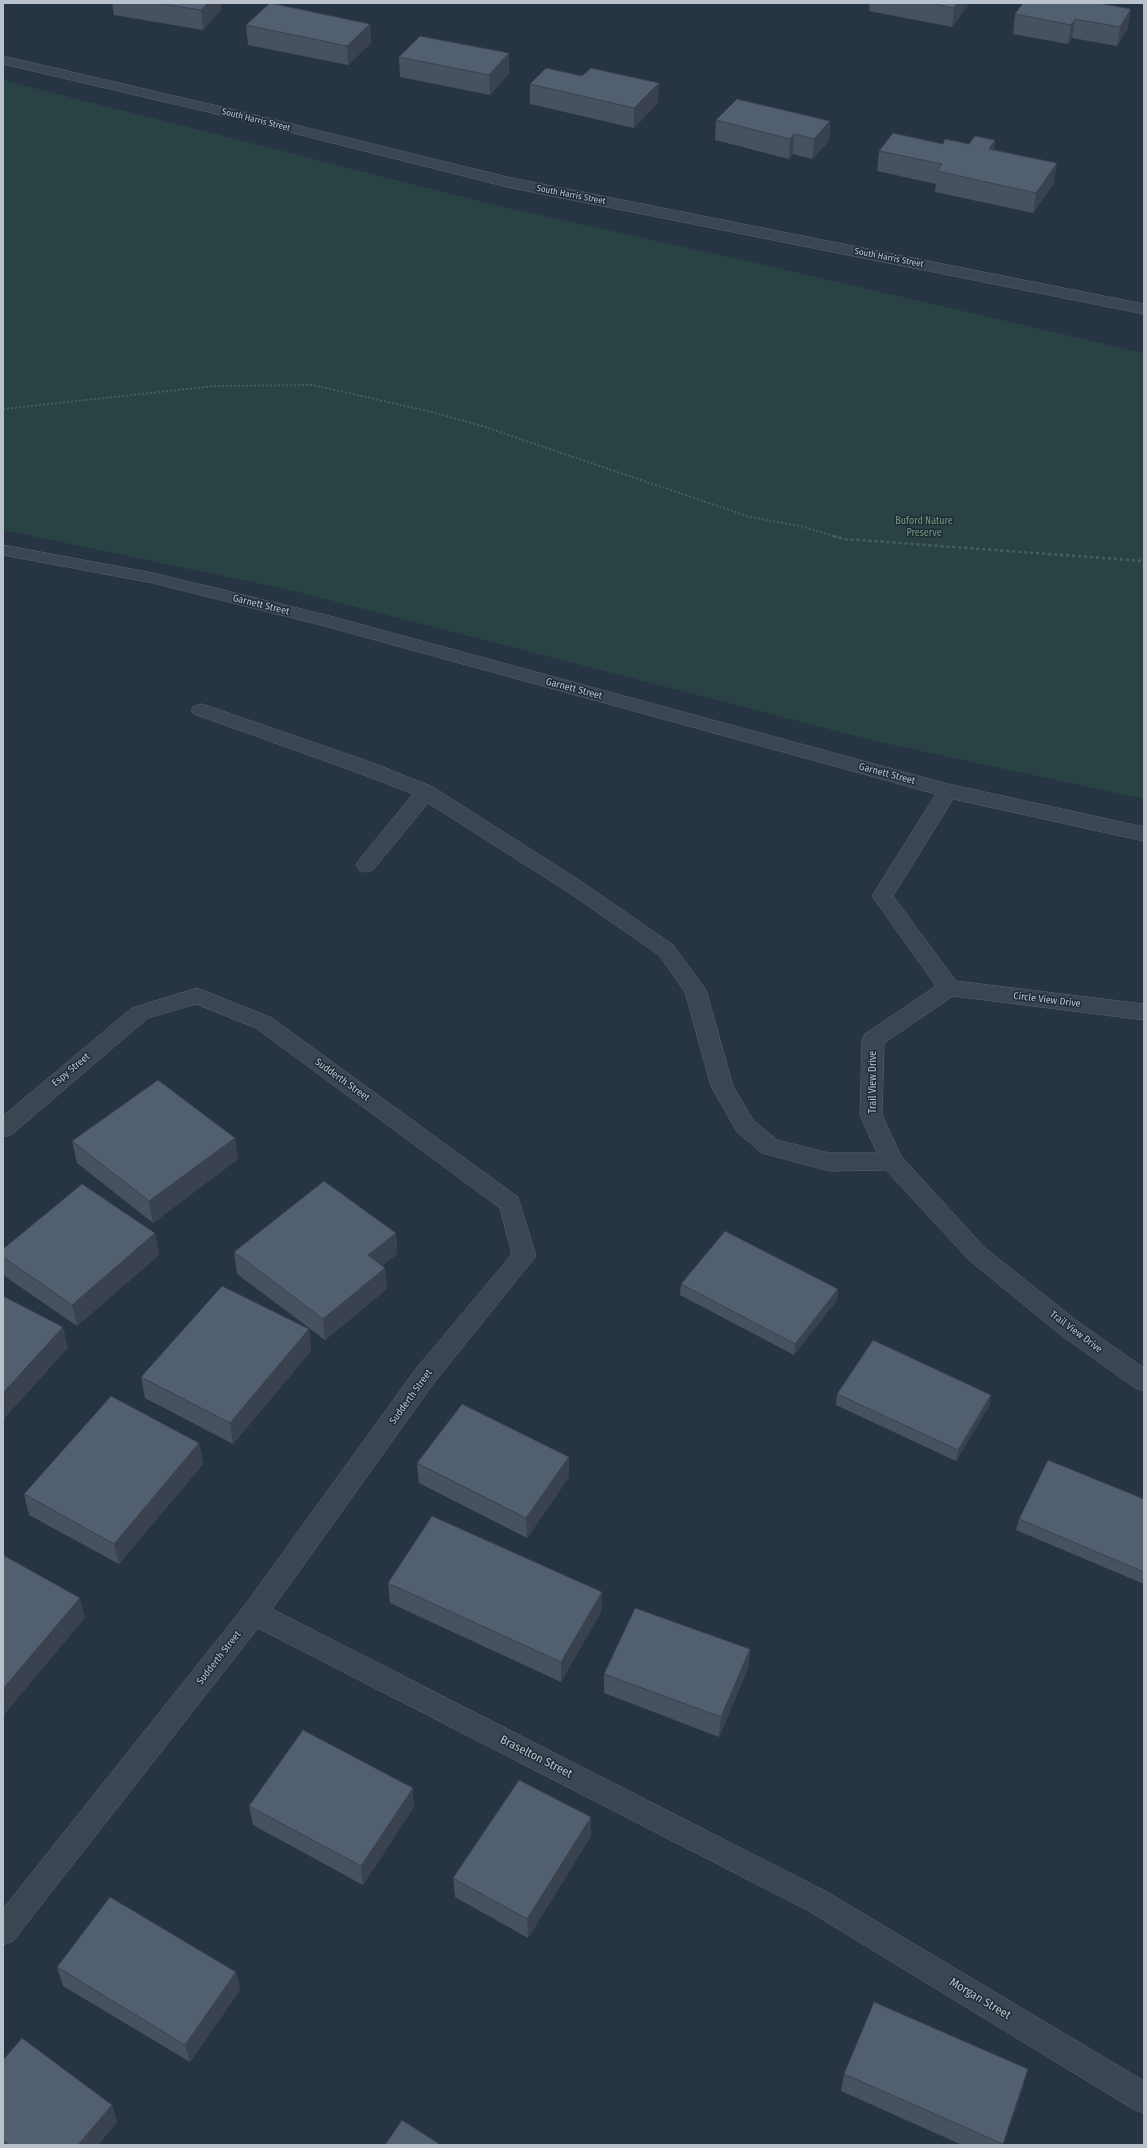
<!DOCTYPE html>
<html>
<head>
<meta charset="utf-8">
<style>
  body { margin:0 }
  #map { position:relative; width:1147px; height:2148px; overflow:hidden; background:#273443; font-family:"Fira Sans Condensed",sans-serif }
  canvas { display:block }
  .frame { position:absolute; inset:0; border:4px solid #b9c1cc; pointer-events:none }
</style>
</head>
<body>
<div id="map">
<canvas width="1147" height="2148"></canvas>
<div class="frame"></div>
</div>
<script>
const context = document.querySelector('canvas').getContext('2d');
context.lineJoin = 'round';
function paint(path, color) { context.fillStyle = color; context.fill(path, 'evenodd'); }
const shape = rows => new Path2D(rows.map(r => 'M' + r).join(''));
function stroke(path, color, width, dash) { context.strokeStyle = color; context.lineWidth = width; context.lineCap = dash ? 'butt' : 'round'; context.setLineDash(dash || []); context.stroke(path); }
function drawText(font, color, halo, rows, align = 'center') {
  context.font = font + ' "Fira Sans Condensed",sans-serif'; context.lineWidth = 3; context.setLineDash([]); context.textBaseline = 'middle'; context.strokeStyle = halo; context.fillStyle = color; for (const [text, x, y, turn = 0] of rows) {
    context.save(); context.translate(x, y); context.rotate((+turn || 0) * Math.PI / 180); context.textAlign = isNaN(turn) ? turn : align; if (halo) context.strokeText(text, 0, 0); context.fillText(text, 0, 0); context.restore();
  }
}
paint(shape([
  [3,80,495,205,765,265,1144,353,1144,799,879,742,290,590,3,530]
]), '#294244');
const minor = shape([
  [3,56,239,111,507,177,1144,304,1144,314,507,187,238,119,3,64,3,56],
  [3,545,153,573,326,615,948,784,1144,827,1144,841,953,799,893,896,956,981,1144,1004,1144,1020,953,996,884,1043,882,1115,901,1156,985,1248,1077,1321,1144,1368,1144,1391,1135,1388,1061,1335,969,1260,886,1170,829,1171,762,1153,737,1132,711,1086,685,992,659,955,568,892,428,803,373,870,366,872,359,870,356,865,359,860,413,794,359,773,194,714,191,710,194,706,201,704,208,706,373,763,433,787,582,882,673,945,706,990,733,1086,753,1120,777,1140,829,1153,877,1153,860,1115,862,1040,865,1034,936,986,872,896,936,794,321,625,153,583,3,555,3,545],
  [197,988,272,1018,518,1197,536,1256,433,1384,272,1609,827,1892,1144,2081,1144,2113,1133,2109,807,1910,258,1628,13,1941,3,1945,3,1909,245,1605,415,1370,512,1254,500,1208,256,1028,196,1004,148,1018,11,1135,3,1137,3,1116,132,1008,197,988]
]);
stroke(minor, '#5a6470', 1);
stroke(shape([
  [3,409,215,386,313,385,432,412,482,426,750,517,800,526,837,537]
]), '#485e60', 2, [2, 2]);
stroke(shape([
  [833,536,845,539,1144,561]
]), '#485e60', 2.5, [3, 3]);
paint(minor, '#3c4652');
paint(shape([
  [112,3,221,3,221,10,203,30,114,15],
  [870,3,968,3,968,5,952,27,869,11],
  [1023,3,1128,28,1117,46,1072,38,1068,44,1013,34,1015,14],
  [370,24,371,43,348,65,248,45,246,25],
  [509,53,509,73,490,95,400,77,399,57],
  [530,84,658,103,634,128,530,104],
  [716,120,830,121,829,141,812,159,793,154,789,159,715,140],
  [995,140,994,150,1054,183,1033,213,935,192,936,184,877,171,879,151,943,144,969,144],
  [235,1138,238,1159,153,1223,77,1163,72,1141],
  [155,1233,159,1255,77,1326,3,1275,3,1249],
  [396,1233,397,1254,382,1266,387,1289,325,1340,237,1274,234,1252],
  [681,1284,838,1289,837,1300,794,1355,680,1295],
  [309,1329,311,1351,233,1444,145,1398,141,1377],
  [837,1394,989,1406,956,1461,836,1405],
  [199,1443,203,1464,119,1564,29,1515,24,1494],
  [417,1463,569,1477,527,1538,419,1483],
  [1144,1499,1144,1584,1016,1530,1019,1519],
  [388,1583,602,1592,601,1612,561,1682,390,1603],
  [750,1649,748,1669,719,1737,604,1693,604,1674],
  [249,1806,414,1807,363,1885,253,1825],
  [591,1817,591,1836,528,1938,455,1897,453,1878],
  [57,1967,236,1972,240,1990,190,2062,63,1986],
  [3,2060,112,2105,117,2122,98,2145,3,2145],
  [844,2074,1023,2087,1003,2145,962,2145,841,2091]
]), '#475260');
paint(shape([
  [208,3,221,3,221,10,203,30,201,10],
  [958,3,968,3,968,5,952,27,954,8],
  [1131,9,1128,28,1117,46,1120,27],
  [1075,19,1072,38,1068,44,1071,25],
  [370,24,371,43,348,65,347,46],
  [509,53,509,73,490,95,489,75],
  [659,83,658,103,634,128,634,108],
  [830,121,829,141,812,159,814,139],
  [794,134,793,154,789,159,790,139],
  [995,140,993,160,989,149],
  [1057,163,1054,183,1033,213,1036,193],
  [235,1138,238,1159,153,1223,149,1201],
  [155,1233,159,1255,77,1326,72,1305],
  [396,1233,397,1254,370,1276,368,1255],
  [385,1268,387,1289,325,1340,323,1319],
  [838,1289,837,1300,794,1355,795,1344],
  [63,1327,68,1348,3,1420,3,1393],
  [309,1329,311,1351,233,1444,230,1423],
  [991,1395,989,1406,956,1461,958,1450],
  [199,1443,203,1464,119,1564,114,1544],
  [569,1457,569,1477,527,1538,526,1518],
  [602,1592,601,1612,561,1682,561,1662],
  [80,1598,85,1618,3,1716,3,1689],
  [750,1649,748,1669,719,1737,721,1717],
  [413,1788,414,1807,363,1885,361,1866],
  [591,1817,591,1836,528,1938,527,1919],
  [236,1972,240,1990,190,2062,185,2045],
  [1028,2069,1023,2087,1003,2145,1002,2145],
  [112,2105,117,2122,98,2145,78,2145]
]), '#39424e');
const building = shape([
  [157,3,208,3,201,10,157,3],
  [270,3,370,24,347,46,246,25,270,3],
  [929,3,958,3,954,8,929,3],
  [1023,3,1099,3,1131,9,1120,27,1075,19,1071,25,1015,14,1023,3],
  [420,36,509,53,489,75,399,57,420,36],
  [546,68,582,76,591,68,659,83,634,108,530,84,546,68],
  [737,99,830,121,814,139,794,134,790,139,716,120,737,99],
  [893,133,943,144,945,139,969,144,975,136,995,140,989,149,1057,163,1036,193,937,171,942,164,879,151,893,133],
  [158,1080,235,1138,149,1201,72,1141,158,1080],
  [324,1181,396,1233,368,1255,385,1268,323,1319,234,1252,324,1181],
  [82,1184,155,1233,72,1305,3,1257,3,1249,82,1184],
  [725,1231,838,1289,795,1344,681,1284,725,1231],
  [222,1286,309,1329,230,1423,141,1377,222,1286],
  [3,1296,63,1327,3,1393,3,1296],
  [873,1340,991,1395,958,1450,837,1394,873,1340],
  [111,1396,199,1443,114,1544,24,1494,111,1396],
  [462,1404,569,1457,526,1518,417,1463,462,1404],
  [1048,1460,1144,1499,1144,1572,1019,1519,1048,1460],
  [432,1516,602,1592,561,1662,388,1583,432,1516],
  [3,1555,80,1598,3,1689,3,1555],
  [635,1608,750,1649,721,1717,604,1674,635,1608],
  [303,1730,413,1788,361,1866,249,1806,303,1730],
  [519,1780,591,1817,527,1919,453,1878,519,1780],
  [110,1897,236,1972,185,2045,57,1967,110,1897],
  [874,2002,1028,2069,1003,2144,844,2074,874,2002],
  [22,2038,112,2105,78,2145,9,2145,3,2140,3,2060,22,2038],
  [402,2120,441,2145,385,2145,402,2120]
]);
paint(building, '#525f70');
stroke(building, '#39424e', 1);
drawText('9px', '#b9c1cc', '#202b38', [
  ["South Harris Street",256,120,14],
  ["South Harris Street",571,195,11],
  ["South Harris Street",889,258,11]
]);
drawText('10px', '#709d79', '#202b38', [
  ["Buford Nature",924,521],
  ["Preserve",924,533]
]);
drawText('10px', '#b9c1cc', '#202b38', [
  ["Garnett Street",261,605,14],
  ["Garnett Street",574,689,15],
  ["Garnett Street",887,774,15],
  ["Circle View Drive",1047,1000,7],
  ["Espy Street",71,1070,-40],
  ["Sudderth Street",342,1080,36],
  ["Trail View Drive",873,1082,-90],
  ["Trail View Drive",1076,1332,37],
  ["Sudderth Street",411,1397,-54],
  ["Sudderth Street",219,1658,-52]
]);
drawText('12px', '#b9c1cc', '#202b38', [
  ["Braselton Street",536,1757,27],
  ["Morgan Street",980,1999,31]
]);
</script>
</body>
</html>
